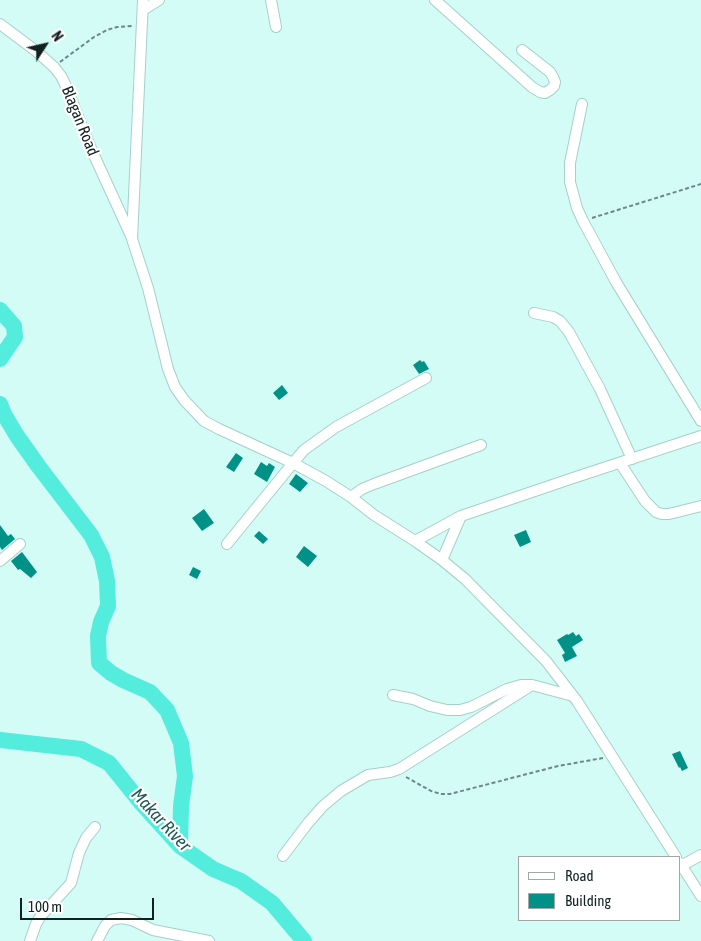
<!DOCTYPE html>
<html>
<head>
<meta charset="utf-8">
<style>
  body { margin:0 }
  #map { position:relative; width:701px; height:941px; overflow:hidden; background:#d3fcf6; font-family:"Asap Condensed",sans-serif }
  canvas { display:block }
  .legend { position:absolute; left:518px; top:856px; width:162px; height:65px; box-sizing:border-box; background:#fff; border:1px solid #a0a7a6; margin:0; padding:6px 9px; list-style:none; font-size:15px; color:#122220 }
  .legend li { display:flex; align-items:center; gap:10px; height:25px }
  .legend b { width:25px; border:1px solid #a0a7a6 }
  .north { position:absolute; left:20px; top:20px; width:50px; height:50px; -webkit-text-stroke:4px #fff; paint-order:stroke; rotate:55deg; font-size:14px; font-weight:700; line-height:20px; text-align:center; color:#122220 }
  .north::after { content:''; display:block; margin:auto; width:18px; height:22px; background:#122220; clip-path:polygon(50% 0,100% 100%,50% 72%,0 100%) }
  .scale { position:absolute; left:20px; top:898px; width:134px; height:22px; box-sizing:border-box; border:2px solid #122220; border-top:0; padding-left:6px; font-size:15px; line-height:18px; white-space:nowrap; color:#122220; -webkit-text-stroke:4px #fff; paint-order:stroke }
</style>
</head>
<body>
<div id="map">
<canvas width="701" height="941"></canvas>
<ul class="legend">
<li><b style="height:6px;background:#fff"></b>Road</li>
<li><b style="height:14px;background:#029186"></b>Building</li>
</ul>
<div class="north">N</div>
<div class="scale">100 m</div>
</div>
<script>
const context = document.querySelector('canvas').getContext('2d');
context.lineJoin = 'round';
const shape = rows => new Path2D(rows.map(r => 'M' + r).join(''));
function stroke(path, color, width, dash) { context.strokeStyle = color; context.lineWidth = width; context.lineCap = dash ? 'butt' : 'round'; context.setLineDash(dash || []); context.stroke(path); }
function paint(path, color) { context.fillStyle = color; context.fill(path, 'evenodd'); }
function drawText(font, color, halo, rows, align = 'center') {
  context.font = font + ' "Asap Condensed",sans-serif'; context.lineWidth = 4.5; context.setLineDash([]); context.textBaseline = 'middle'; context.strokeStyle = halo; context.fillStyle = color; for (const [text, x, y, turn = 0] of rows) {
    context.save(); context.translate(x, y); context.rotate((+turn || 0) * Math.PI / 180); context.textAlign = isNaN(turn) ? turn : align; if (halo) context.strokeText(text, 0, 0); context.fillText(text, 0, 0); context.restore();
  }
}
stroke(shape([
  [0,310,14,326,15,337,0,359],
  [0,404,4,414,17,436,39,467,91,535,102,557,107,581,108,606,101,622,98,636,99,663,111,673,123,680,150,692,167,710,181,743,185,776,181,806,180,846],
  [0,740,81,749,109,763,142,804,180,846,213,869,241,881,272,903,304,941]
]), '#53ecdd', 16);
paint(shape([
  [420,360,422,362,424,361,429,369,419,374,413,365],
  [282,385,288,393,279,400,273,393],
  [236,453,243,458,234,472,226,467],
  [261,462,267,466,269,463,275,467,267,482,254,474],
  [296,474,308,483,300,492,289,484],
  [204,509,214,523,202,531,192,518],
  [0,525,8,536,11,534,15,539,2,550,0,547],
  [526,530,531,542,520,547,514,535],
  [259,531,268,539,263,544,254,536],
  [304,546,317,556,308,567,296,557],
  [22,552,37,572,31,578,20,569,18,570,11,561],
  [193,567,201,571,197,579,189,575],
  [573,632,576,636,579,634,583,640,572,647,577,656,565,662,562,655,565,653,557,640,567,634,568,635],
  [680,751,688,768,682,771,680,767,679,768,672,754]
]), '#029186');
const minor = shape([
  [143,0,132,239,148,288,168,369,175,387,184,400,204,421,219,429,293,463,326,481,351,497,374,515,415,541,442,560,465,579,546,661,577,701,676,857],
  [271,0,276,27],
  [435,0,532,87,540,92,545,93,550,90,554,86,555,82,553,77,550,72,522,50],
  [143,10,159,0],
  [0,24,36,51,54,67,61,76,67,88,77,114,93,153,131,236],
  [582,104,570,163,570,182,577,208,583,221,616,282,701,421],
  [534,313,553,317,560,321,569,332,600,389,632,459],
  [620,463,645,501,656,512,662,514,669,514,701,506],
  [351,497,362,489,374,484,481,445],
  [415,541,461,516,573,478,701,436],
  [227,544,293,463,304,450,336,427,426,378],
  [442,560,461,516],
  [0,561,20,544],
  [393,695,413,699,430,706,447,710,460,710,471,707,507,689,521,685,532,685,573,696],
  [283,856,308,823,323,806,341,791,368,775,390,772,399,769,532,685],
  [680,863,701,896],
  [681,866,701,855],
  [30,941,36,924,40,917,71,883,79,853,86,838,95,827],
  [97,941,105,926,111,920,121,918,132,920,153,930,209,941]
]);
stroke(minor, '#a7cfca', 12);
stroke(shape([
  [60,62,94,37,107,30,117,27,133,26],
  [592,218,701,184],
  [406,777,431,791,441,794,450,794,558,766,603,758]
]), '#6d8985', 2, [4, 2.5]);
stroke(minor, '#fff', 10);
drawText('16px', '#122220', '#fff', [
  ["Blagan Road",80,121,68]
]);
drawText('italic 18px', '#1d5c55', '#fff', [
  ["Makar River",161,820,47]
]);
</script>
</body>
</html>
